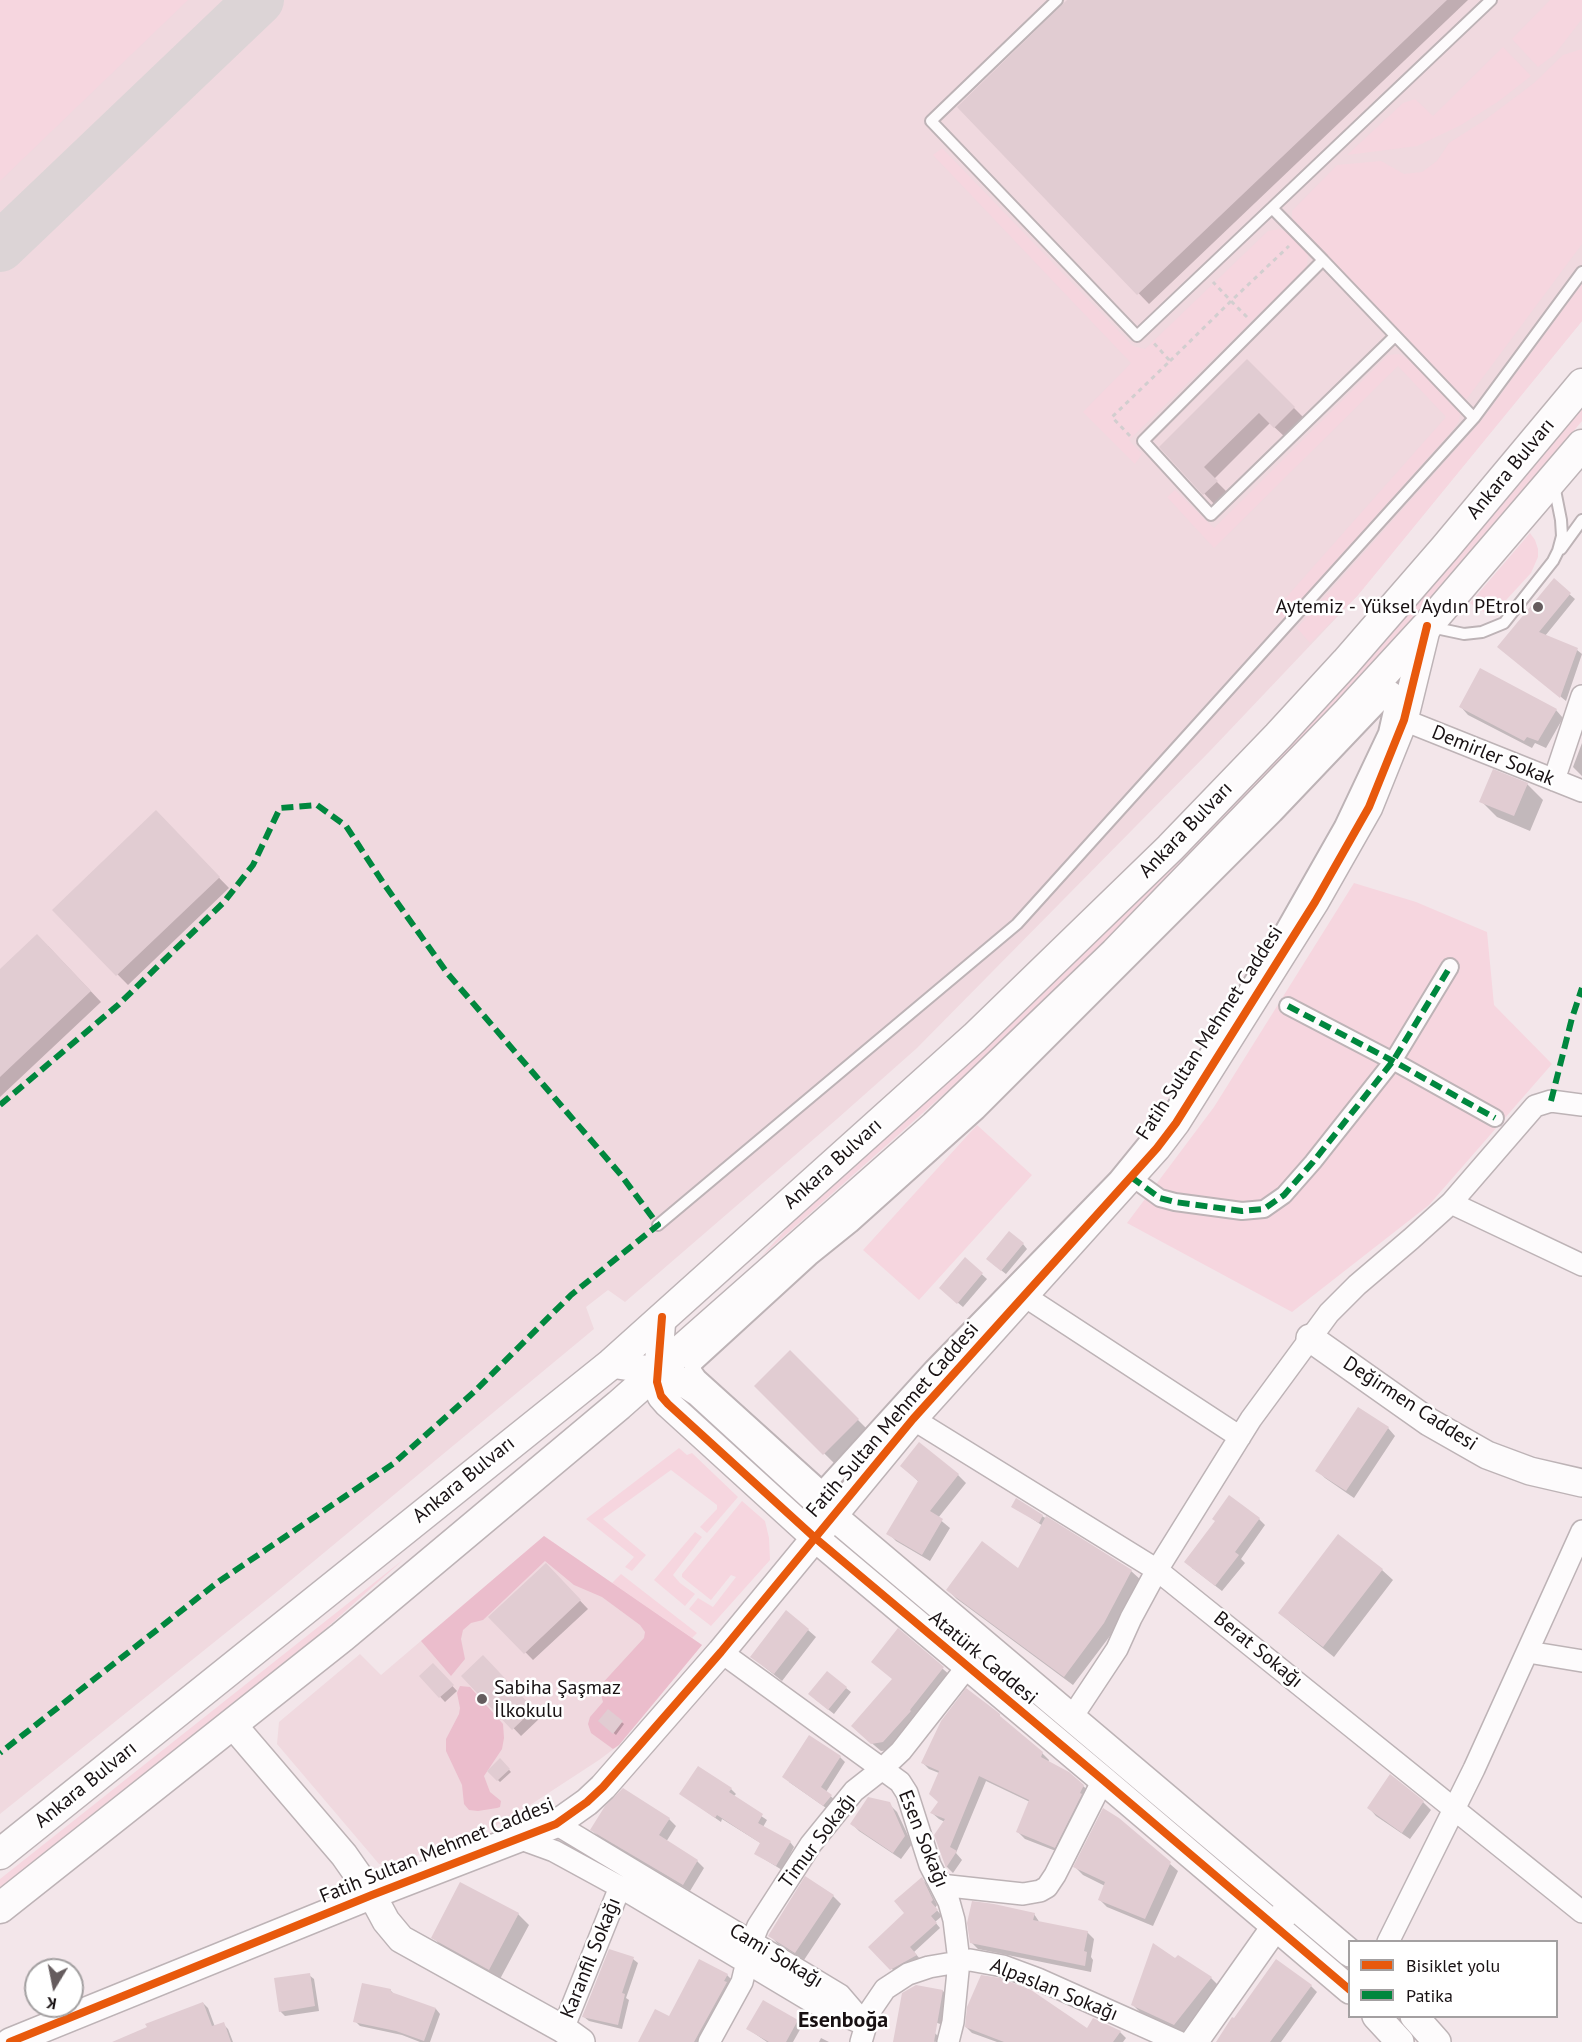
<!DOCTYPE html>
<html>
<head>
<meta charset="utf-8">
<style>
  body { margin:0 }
  #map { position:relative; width:1582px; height:2042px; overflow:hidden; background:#f3e6ea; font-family:"PT Sans",sans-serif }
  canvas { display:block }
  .legend { position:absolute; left:1348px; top:1940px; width:210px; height:78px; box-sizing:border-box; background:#fff; border:2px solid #a3a0a1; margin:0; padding:8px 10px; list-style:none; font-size:18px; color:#181113 }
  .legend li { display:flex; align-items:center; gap:12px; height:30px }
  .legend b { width:30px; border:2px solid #a3a0a1 }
  .north { position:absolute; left:24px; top:1958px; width:60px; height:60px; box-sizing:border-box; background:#fff; border:2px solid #a3a0a1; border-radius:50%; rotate:190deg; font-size:16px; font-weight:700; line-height:24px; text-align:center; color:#181113 }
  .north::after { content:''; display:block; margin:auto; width:21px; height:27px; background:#655c5e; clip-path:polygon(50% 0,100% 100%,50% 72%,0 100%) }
</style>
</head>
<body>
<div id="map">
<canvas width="1582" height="2042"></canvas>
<ul class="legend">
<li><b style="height:8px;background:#e8590c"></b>Bisiklet yolu</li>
<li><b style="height:8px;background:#00873e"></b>Patika</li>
</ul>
<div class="north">K</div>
</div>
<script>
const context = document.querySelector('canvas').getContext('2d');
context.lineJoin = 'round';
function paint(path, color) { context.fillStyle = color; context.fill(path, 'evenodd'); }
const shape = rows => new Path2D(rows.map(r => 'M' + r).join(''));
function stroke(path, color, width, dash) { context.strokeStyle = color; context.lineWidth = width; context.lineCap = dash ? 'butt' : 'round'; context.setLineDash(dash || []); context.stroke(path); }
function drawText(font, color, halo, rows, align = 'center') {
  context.font = font + ' "PT Sans",sans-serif'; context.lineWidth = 5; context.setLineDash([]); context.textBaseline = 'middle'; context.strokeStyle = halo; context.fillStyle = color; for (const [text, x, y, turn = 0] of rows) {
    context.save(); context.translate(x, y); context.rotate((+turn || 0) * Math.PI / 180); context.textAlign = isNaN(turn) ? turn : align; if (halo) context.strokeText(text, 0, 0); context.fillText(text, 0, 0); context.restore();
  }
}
paint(shape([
  [0,0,1582,0,1582,321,1358,595,1210,751,917,1048,837,1119,625,1302,608,1290,586,1307,594,1329,273,1595,0,1814],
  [544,1536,702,1645,619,1745,599,1760,504,1822,399,1863,379,1864,277,1744,279,1722,360,1654,381,1675]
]), '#f0d9df');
paint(shape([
  [0,0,188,0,0,181],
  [1550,0,1582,0,1582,19,1555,54,1538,67,1512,39],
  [1503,47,1531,76,1499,101,1461,125,1417,146,1347,155,1403,103,1415,99,1433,116],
  [1582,49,1582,244,1466,400,1292,219,1292,211,1337,165,1381,161,1404,174,1422,172,1437,161,1449,143,1485,120,1534,83,1563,55],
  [942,148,1133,346,1145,349,1268,231,1279,229,1287,232,1308,255,1307,265,1303,271,1129,440,1142,454,1135,464,1083,412,1131,363,933,155],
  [1582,284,1582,321,1358,595,1310,643,1297,628,1482,420],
  [1399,354,1411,361,1460,413,1459,421,1451,432,1284,619,1275,610,1446,417,1398,366,1214,548,1167,497,1175,490,1214,528,1388,355],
  [1582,407,1582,421,1439,592,1358,681,1124,926,979,1063,761,1257,795,1219],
  [1530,533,1535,540,1538,549,1538,557,1531,573,1496,611,1487,613,1477,609,1470,603],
  [1354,883,1416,902,1487,932,1494,1005,1552,1064,1429,1205,1292,1312,1127,1223,1214,1107],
  [977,1125,1032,1175,919,1300,863,1250],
  [679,1448,687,1455,692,1453,738,1497,707,1533,700,1527,717,1509,717,1505,671,1470,603,1519,646,1555,632,1571,625,1567,634,1557,586,1519],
  [742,1501,765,1521,769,1538,770,1560,711,1626,689,1609,698,1598,713,1607,736,1577,731,1575,711,1600,682,1577,682,1574],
  [695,1532,702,1537,673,1575,680,1583,695,1594,685,1606,654,1580],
  [404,1559,269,1679,0,1891,0,1879],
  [621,1574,697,1633,692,1638,612,1583]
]), '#f6d6df');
paint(shape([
  [544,1536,702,1645,619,1745,613,1749,591,1733,588,1724,590,1717,603,1702,599,1687,644,1638,645,1632,640,1625,602,1597,574,1585,545,1561,483,1620,471,1623,463,1630,461,1639,465,1659,451,1676,421,1641],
  [460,1686,470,1687,503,1724,504,1738,502,1749,484,1776,490,1792,501,1801,500,1807,497,1808,478,1811,469,1810,464,1804,462,1785,446,1751,446,1739,459,1714,460,1708,457,1693]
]), '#ebbdcc');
paint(shape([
  [1070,0,1468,0,1149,304,959,107],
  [1247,361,1305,419,1286,438,1270,423,1214,479,1227,492,1215,505,1161,447],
  [1554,581,1575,599,1545,636,1577,650,1582,654,1566,701,1504,651],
  [1461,707,1556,710,1563,718,1546,748,1535,743,1532,748,1468,715],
  [1582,743,1582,776,1573,767],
  [1527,784,1543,800,1530,831,1497,817,1481,801],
  [156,813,229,888,128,985,54,910],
  [48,946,101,1002,0,1097,0,971],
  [1023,1244,1027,1249,1006,1274,993,1264],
  [965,1259,987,1279,963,1307,946,1293],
  [790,1352,869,1431,835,1464,756,1386],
  [1388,1428,1395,1436,1354,1498,1325,1478,1317,1470],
  [902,1466,958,1475,966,1483,938,1518,950,1528,930,1561,896,1541,888,1533,919,1482],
  [1013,1506,1042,1516,1131,1571,1141,1580,1113,1632,1073,1685,957,1599,948,1590,1018,1570,1043,1526],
  [1259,1519,1265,1525,1241,1559,1245,1563,1222,1591,1192,1568,1217,1522],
  [1339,1537,1382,1570,1393,1580,1334,1657,1291,1623,1280,1613],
  [546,1565,588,1609,533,1660,491,1617],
  [808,1630,816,1637,782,1681,752,1657],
  [898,1630,951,1676,891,1750,881,1751,861,1734,894,1680],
  [483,1657,540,1718,521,1736,464,1676],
  [433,1665,457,1691,445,1702,421,1676],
  [846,1688,851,1692,834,1714,815,1699],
  [608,1711,624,1724,616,1735,600,1721],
  [1006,1722,1042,1753,1049,1760,1048,1763,1083,1786,1090,1792,1061,1853,1025,1839,1018,1832,1030,1802,986,1781,956,1853,962,1860,953,1873,947,1867,936,1835,945,1822,939,1819,932,1813,940,1802,939,1773,929,1769,923,1763],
  [840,1757,845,1762,826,1792,836,1801,829,1810,789,1782],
  [500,1760,511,1772,500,1782,489,1771],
  [731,1789,736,1794,733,1797,767,1820,763,1827,790,1842,794,1847,782,1870,756,1854,762,1844,722,1819,721,1822,681,1794],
  [1423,1802,1431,1810,1410,1839,1376,1816,1369,1808],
  [889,1804,897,1812,912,1844,901,1859,859,1831,851,1823],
  [669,1819,676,1826,666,1842,697,1861,704,1868,690,1891,599,1837,592,1830],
  [1170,1864,1178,1871,1153,1926,1107,1907,1100,1900,1105,1886,1083,1875,1075,1867],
  [806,1878,833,1896,841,1904,804,1960,777,1943,770,1935],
  [922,1879,926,1883,937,1905,935,1908,942,1916,935,1922,940,1928,914,1952,921,1960,897,1974,870,1947,906,1913],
  [518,1914,529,1925,500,1979,443,1948,433,1937],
  [1034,1914,1040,1923,1087,1932,1094,1939,1091,1957,1093,1960,1091,1972,978,1949,971,1942],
  [633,1959,638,1963,626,1998,629,2000,622,2029,589,2021,584,2017],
  [1176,1960,1211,1978,1219,1986,1183,2032,1140,2012,1132,2004],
  [309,1975,314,1979,319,2011,285,2016,280,2011],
  [727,1975,734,1982,704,2042,640,2042],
  [916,1986,943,1991,953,2002,949,2027,914,2015,945,2042,894,2041,903,1994],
  [1311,1986,1317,1992,1281,2042,1218,2042],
  [391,1991,394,1994,436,2009,440,2014,430,2042,420,2042,402,2035,360,2026,355,2021],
  [763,2002,797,2021,802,2026,793,2042,767,2042,748,2029],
  [203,2003,208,2008,215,2027,223,2024,228,2029,233,2042,135,2042],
  [1094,2020,1120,2032,1126,2038,1123,2042,997,2042,972,2033,966,2027,1087,2030],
  [821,2038,829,2042,819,2042]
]), '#0003');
stroke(shape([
  [0,247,259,0]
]), '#dcd4d6', 50);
paint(shape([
  [1067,0,1447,0,1137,295,957,107],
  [1247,359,1295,407,1274,428,1259,413,1204,467,1218,481,1203,495,1159,447],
  [1554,578,1571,593,1539,632,1578,648,1560,698,1497,647],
  [1480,668,1557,709,1538,741,1527,737,1524,741,1459,707],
  [1493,769,1528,783,1514,816,1479,802],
  [156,810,220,877,116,976,52,910],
  [37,934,91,991,0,1077,0,969],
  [1009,1231,1024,1243,1001,1271,986,1259],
  [965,1257,983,1273,957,1304,939,1288],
  [790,1350,859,1419,823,1455,754,1386],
  [1358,1407,1389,1427,1346,1491,1315,1471],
  [919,1442,959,1474,930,1511,943,1519,922,1555,886,1534,918,1481,900,1466],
  [1229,1495,1260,1518,1235,1552,1239,1555,1215,1586,1184,1562,1215,1521,1212,1519],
  [1016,1498,1043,1515,1039,1523,1011,1507],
  [1046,1516,1132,1570,1104,1623,1064,1677,946,1590,982,1541,1018,1568],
  [1338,1534,1383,1569,1323,1647,1278,1613],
  [546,1563,581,1600,524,1654,488,1617],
  [786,1610,809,1629,774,1674,750,1657],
  [898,1628,944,1667,910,1710,911,1711,883,1742,871,1744,851,1726,892,1679,871,1662],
  [483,1655,534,1709,512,1730,461,1676],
  [433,1663,454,1685,439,1698,419,1676],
  [827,1671,847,1687,828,1710,808,1694],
  [966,1688,995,1710,1000,1714,1000,1716,1043,1752,1041,1757,1069,1772,1084,1785,1080,1793,1082,1794,1055,1848,1016,1832,1029,1800,979,1776,950,1847,957,1851,946,1868,934,1835,945,1819,930,1813,938,1802,929,1794,939,1771,921,1763,941,1721],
  [608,1709,623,1721,613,1734,598,1721],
  [809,1735,841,1756,821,1787,832,1795,823,1806,782,1777],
  [500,1758,510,1769,497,1781,487,1771],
  [698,1766,732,1788,729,1792,763,1814,758,1823,791,1841,776,1866,754,1854,760,1843,717,1815,715,1818,679,1794],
  [1390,1774,1424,1801,1402,1833,1367,1808],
  [623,1788,670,1818,659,1835,698,1860,683,1885,590,1830,605,1806],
  [868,1797,890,1802,905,1836,893,1853,850,1824],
  [1103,1808,1119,1818,1171,1862,1145,1919,1098,1900,1105,1882,1073,1867],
  [805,1876,834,1895,795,1953,768,1936],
  [922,1877,933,1900,931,1902,938,1910,931,1916,937,1923,910,1947,917,1955,890,1970,868,1947,904,1913,894,1901],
  [460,1882,519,1913,489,1970,431,1938],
  [972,1901,994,1904,1035,1913,1033,1920,1088,1931,1084,1951,1087,1952,1085,1966,970,1943,967,1923],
  [1153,1943,1175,1958,1178,1955,1212,1977,1174,2025,1131,2005],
  [609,1949,634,1957,622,1993,625,1994,618,2025,582,2017],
  [699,1959,728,1974,724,1981,727,1982,694,2042,638,2042,655,2009,669,2016],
  [1276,1959,1312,1985,1270,2042,1216,2042,1232,2017,1234,2018],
  [310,1973,315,2006,279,2012,274,1978],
  [981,1975,1000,1978,1031,1990,1087,2028,1093,2018,1121,2031,1113,2042,1004,2042,965,2027,967,2007],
  [362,1983,391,1989,391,1992,436,2008,424,2041,396,2031,353,2022],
  [916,1985,943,1990,934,2042,893,2042,902,1993],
  [763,2000,798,2020,786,2042,769,2042,746,2029],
  [203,2002,212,2026,224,2022,231,2042,112,2042,147,2027,145,2024]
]), '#e1ccd2');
const service = shape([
  [1057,0,931,121,1137,336,1491,0],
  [1272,208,1323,260],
  [1395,336,1211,515,1143,441,1323,260,1474,418,1582,272],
  [1561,549,1582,520],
  [1431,627,1464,634,1482,632,1504,623,1553,561,1558,551,1562,536,1561,520,1554,485],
  [658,1225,1017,924,1474,418]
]);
const pedestrian = shape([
  [1392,690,1396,693,1387,733,1343,826,1280,937,1174,1109,1117,1179,933,1368,822,1490,698,1378,693,1371,693,1364,810,1257,851,1224,977,1111,1274,814,1392,690],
  [1288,1006,1393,1061,1495,1118],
  [1131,1177,1160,1198,1175,1202,1242,1211,1264,1209,1284,1195,1313,1162,1393,1061,1450,967]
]);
const minor = shape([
  [1404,720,1582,791],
  [1554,780,1582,696],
  [1451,1203,1582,1265],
  [1023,1295,1240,1437],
  [913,1419,1157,1570,1582,1912],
  [721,1652,900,1782,907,1793,930,1865,949,1902,954,1920,959,1961,953,2022,948,2042],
  [1528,1652,1582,1661],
  [1072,1717,1117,1649,1131,1618,1157,1570,1251,1419,1329,1313,1357,1285,1411,1239,1451,1203,1535,1106,1551,1101,1582,1105],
  [556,1824,840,1995,864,2023],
  [521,1839,554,1851,620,1887,814,2003,866,2025],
  [940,1885,1023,1894,1040,1891,1047,1887,1055,1875,1103,1780],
  [1388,1942,1474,1769,1582,1531],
  [563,2029,620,1887],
  [709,2042,742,1982,752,1941,758,1926,811,1844,854,1791,882,1769,901,1751,967,1667],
  [861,2042,870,2011,885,1989,908,1974,929,1967,970,1960,1003,1966,1038,1979,1179,2042]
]);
const tertiary = shape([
  [662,1317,657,1382,661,1396,668,1404,814,1537,1103,1780,1350,1990],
  [1310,1338,1429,1422,1487,1455,1530,1471,1582,1483],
  [611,1364,657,1371,673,1376,699,1393,832,1515,1350,1953],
  [232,1724,344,1855,372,1895,386,1921,401,1939,563,2029,581,2042],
  [1376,2016,1400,2042],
  [1414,2016,1437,2042],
  [10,2042,372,1895,556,1824,587,1802,603,1787,721,1652,913,1419,1157,1148,1176,1123,1315,902,1369,807,1404,720,1427,626],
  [1194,2042,1285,1913]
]);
const secondary = shape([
  [0,1854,611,1364,975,1037,1170,848,1278,736,1346,662,1445,548,1582,384],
  [0,1908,342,1637,619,1405,935,1126,1115,953,1348,712,1427,626,1582,445]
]);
stroke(service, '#bdb3b6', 14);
stroke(pedestrian, '#bdb3b6', 20);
stroke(minor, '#bdb3b6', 24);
stroke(tertiary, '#bdb3b6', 30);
stroke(secondary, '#bdb3b6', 33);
stroke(shape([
  [1247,317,1231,301,1289,246],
  [1170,361,1231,301,1213,282],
  [1130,436,1112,417,1170,361,1152,341]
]), '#d2cecf', 3, [4.5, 4.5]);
stroke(service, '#fdfbfc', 10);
stroke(pedestrian, '#fdfbfc', 16);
stroke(minor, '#fdfbfc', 21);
stroke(tertiary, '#fdfbfc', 27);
stroke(secondary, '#fdfbfc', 30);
stroke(shape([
  [1288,1006,1393,1061,1495,1118],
  [1551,1101,1572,1018,1582,988],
  [0,1105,118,1005,224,902,253,865,280,808,317,805,346,826,384,884,448,974,621,1175,658,1225,571,1295,474,1392,393,1464,218,1582,0,1753],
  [1131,1177,1160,1198,1175,1202,1242,1211,1264,1209,1284,1195,1313,1162,1393,1061,1450,967]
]), '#00873e', 6, [12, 6]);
stroke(shape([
  [662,1317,657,1382,661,1396,668,1404,814,1537,1103,1780,1350,1990],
  [10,2042,372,1895,556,1824,587,1802,603,1787,721,1652,913,1419,1157,1148,1176,1123,1315,902,1369,807,1404,720,1427,626]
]), '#e8590c', 8);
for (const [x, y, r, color] of [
  [1538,607,6,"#655c5e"],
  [482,1699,6,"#655c5e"]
]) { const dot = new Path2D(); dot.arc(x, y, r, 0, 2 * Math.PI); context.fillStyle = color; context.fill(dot); stroke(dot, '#fff', 2); }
drawText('20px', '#181113', '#fff', [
  ["Ankara Bulvarı",1511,469,-50],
  ["Demirler Sokak",1493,756,22],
  ["Ankara Bulvarı",1186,830,-46],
  ["Fatih Sultan Mehmet Caddesi",1210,1033,-57],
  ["Ankara Bulvarı",833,1164,-42],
  ["Değirmen Caddesi",1410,1404,33],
  ["Fatih Sultan Mehmet Caddesi",893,1420,-49],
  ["Ankara Bulvarı",464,1480,-39],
  ["Berat Sokağı",1258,1650,39],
  ["Atatürk Caddesi",983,1658,40],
  ["Ankara Bulvarı",86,1785,-39],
  ["Esen Sokağı",923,1839,68],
  ["Timur Sokağı",818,1841,-53],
  ["Fatih Sultan Mehmet Caddesi",437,1851,-22],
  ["Cami Sokağı",776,1956,31],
  ["Karanfil Sokağı",591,1958,-68],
  ["Alpaslan Sokağı",1054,1990,22]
]);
drawText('20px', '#181113', '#fff', [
  ["Aytemiz - Yüksel Aydın PEtrol",1526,607],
  ["Sabiha Şaşmaz",494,1688,"left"],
  ["İlkokulu",494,1711,"left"]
], 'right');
drawText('bold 22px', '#181113', '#fff', [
  ["Esenboğa",843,2021]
]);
</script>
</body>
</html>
